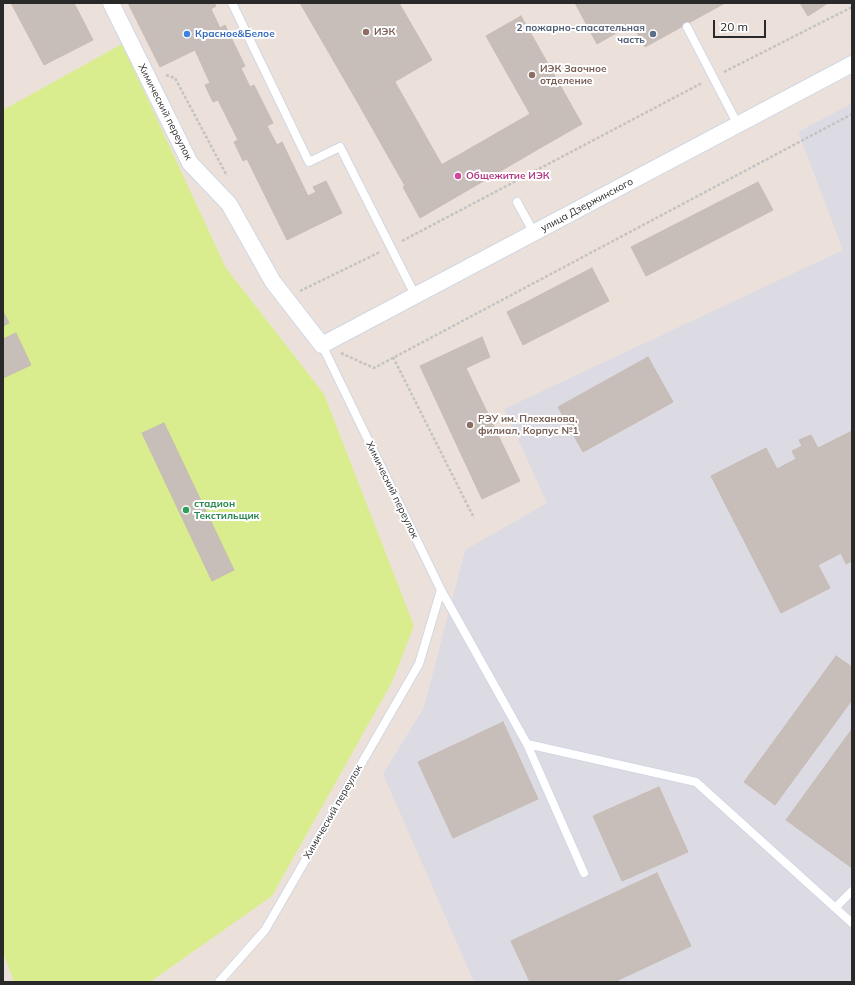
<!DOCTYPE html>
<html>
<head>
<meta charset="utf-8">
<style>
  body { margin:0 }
  #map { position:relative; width:855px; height:985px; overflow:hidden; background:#ece1da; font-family:Mulish,sans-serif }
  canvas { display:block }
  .frame { position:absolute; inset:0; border:4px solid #292929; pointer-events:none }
  .scale { position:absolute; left:713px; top:20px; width:53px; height:18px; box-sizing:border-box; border:2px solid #292929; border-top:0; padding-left:5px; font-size:12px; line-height:14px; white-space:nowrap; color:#292929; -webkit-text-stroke:3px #fff; paint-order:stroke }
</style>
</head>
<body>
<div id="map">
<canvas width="855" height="985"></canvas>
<div class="frame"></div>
<div class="scale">20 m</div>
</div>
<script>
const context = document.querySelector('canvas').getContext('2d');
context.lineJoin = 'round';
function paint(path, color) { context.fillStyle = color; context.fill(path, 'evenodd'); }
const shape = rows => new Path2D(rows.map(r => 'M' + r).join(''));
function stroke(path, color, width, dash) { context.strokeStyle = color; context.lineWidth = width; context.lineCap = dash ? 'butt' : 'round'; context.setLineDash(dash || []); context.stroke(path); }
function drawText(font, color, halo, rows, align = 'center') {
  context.font = font + ' Mulish,sans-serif'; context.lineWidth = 4; context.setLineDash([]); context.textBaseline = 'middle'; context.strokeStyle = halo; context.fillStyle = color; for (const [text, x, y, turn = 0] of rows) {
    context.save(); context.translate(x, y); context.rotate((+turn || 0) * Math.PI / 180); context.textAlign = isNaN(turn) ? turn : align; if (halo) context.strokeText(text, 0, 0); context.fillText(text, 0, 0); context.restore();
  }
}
paint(shape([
  [852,103,852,982,474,982,383,774,424,707,465,550,547,503,504,409,843,250,798,132]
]), '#dcdbe4');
paint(shape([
  [122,44,226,268,324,394,414,626,392,682,272,896,150,982,14,982,3,952,3,110]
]), '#d9ed8f');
const building = shape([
  [11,3,74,3,93,40,44,65,11,3],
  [128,3,171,3,182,26,172,3,214,3,216,6,211,9,220,28,225,25,245,66,241,68,250,87,254,85,273,123,267,126,277,145,282,142,308,196,316,192,313,187,326,181,342,213,287,240,247,159,243,161,234,142,238,140,218,100,213,102,205,85,210,83,195,50,160,67,128,3],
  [300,3,399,3,432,60,358,103,300,3],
  [575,3,725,3,645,47,632,24,597,44,575,3],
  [800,3,828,3,808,16,800,3],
  [521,16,582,124,547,144,486,36,521,16],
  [395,82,442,165,405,186,358,103,395,82],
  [530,114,547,144,420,218,403,187,530,114],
  [758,182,773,210,646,276,631,247,758,182],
  [592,268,609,301,523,345,507,312,592,268],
  [3,311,9,323,3,326,3,311],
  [16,333,31,365,3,378,3,339,16,333],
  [482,337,490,357,466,368,520,481,482,499,420,366,482,337],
  [648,357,673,402,583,452,558,407,648,357],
  [164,423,234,570,212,581,142,433,164,423],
  [852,431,852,561,846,564,841,553,818,565,830,588,781,613,711,476,766,448,777,469,796,459,792,451,802,446,799,440,811,435,818,448,852,431],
  [836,656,852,667,852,700,775,805,744,782,836,656],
  [503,722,538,799,453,838,418,762,503,722],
  [852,729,852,868,786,820,852,729],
  [659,787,688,852,622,881,593,816,659,787],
  [657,873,691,946,614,982,530,982,511,941,657,873]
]);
paint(building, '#c7beba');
stroke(building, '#c7bcb4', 1);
const service = shape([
  [232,3,309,162,340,147,415,295],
  [687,27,738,125],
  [517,202,534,233],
  [441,590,527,744,584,873],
  [527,744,696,782,852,923],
  [835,908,852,891],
  [219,982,265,930,419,664,441,590,322,345]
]);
const minor = shape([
  [111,3,190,163,229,204,273,282,322,345,852,64]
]);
stroke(service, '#cfd7e3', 10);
stroke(minor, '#cfd7e3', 18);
stroke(shape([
  [724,72,852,7],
  [166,75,175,78,227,176],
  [402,241,702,83],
  [300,291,380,252],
  [341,353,374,368,852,114],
  [393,357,474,518]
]), '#c3c3c3', 2.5, [3, 2]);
stroke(service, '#fff', 8);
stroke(minor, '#fff', 16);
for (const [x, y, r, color] of [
  [366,32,4,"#8d6e63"],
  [187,34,4,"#3f7fe0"],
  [653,34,4,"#5c6f8a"],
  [532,75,4,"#8d6e63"],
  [458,176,4,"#d1479c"],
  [470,425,4,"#8d6e63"],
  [186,510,4,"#2e9e5b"]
]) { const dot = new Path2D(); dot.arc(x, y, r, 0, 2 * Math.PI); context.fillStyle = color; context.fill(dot); stroke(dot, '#fff', 1.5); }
drawText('bold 10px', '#4e5e75', '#fff', [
  ["2 пожарно-спасательная",645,28],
  ["часть",645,40]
], 'right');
drawText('bold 10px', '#785e54', '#fff', [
  ["ИЭК",374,32],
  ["ИЭК Заочное",540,69],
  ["отделение",540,81],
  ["РЭУ им. Плеханова,",478,419],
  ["филиал, Корпус №1",478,431]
], 'left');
drawText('bold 10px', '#366cbe', '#fff', [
  ["Красное&Белое",195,34]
], 'left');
drawText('10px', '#292929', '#fff', [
  ["Химический переулок",165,112,63],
  ["улица Дзержинского",587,205,-28],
  ["Химический переулок",392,490,64],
  ["Химический переулок",333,812,-60]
]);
drawText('bold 10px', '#b23c85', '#fff', [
  ["Общежитие ИЭК",466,176]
], 'left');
drawText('bold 10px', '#27864d', '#fff', [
  ["стадион",194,504],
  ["Текстильщик",194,516]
], 'left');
</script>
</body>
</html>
